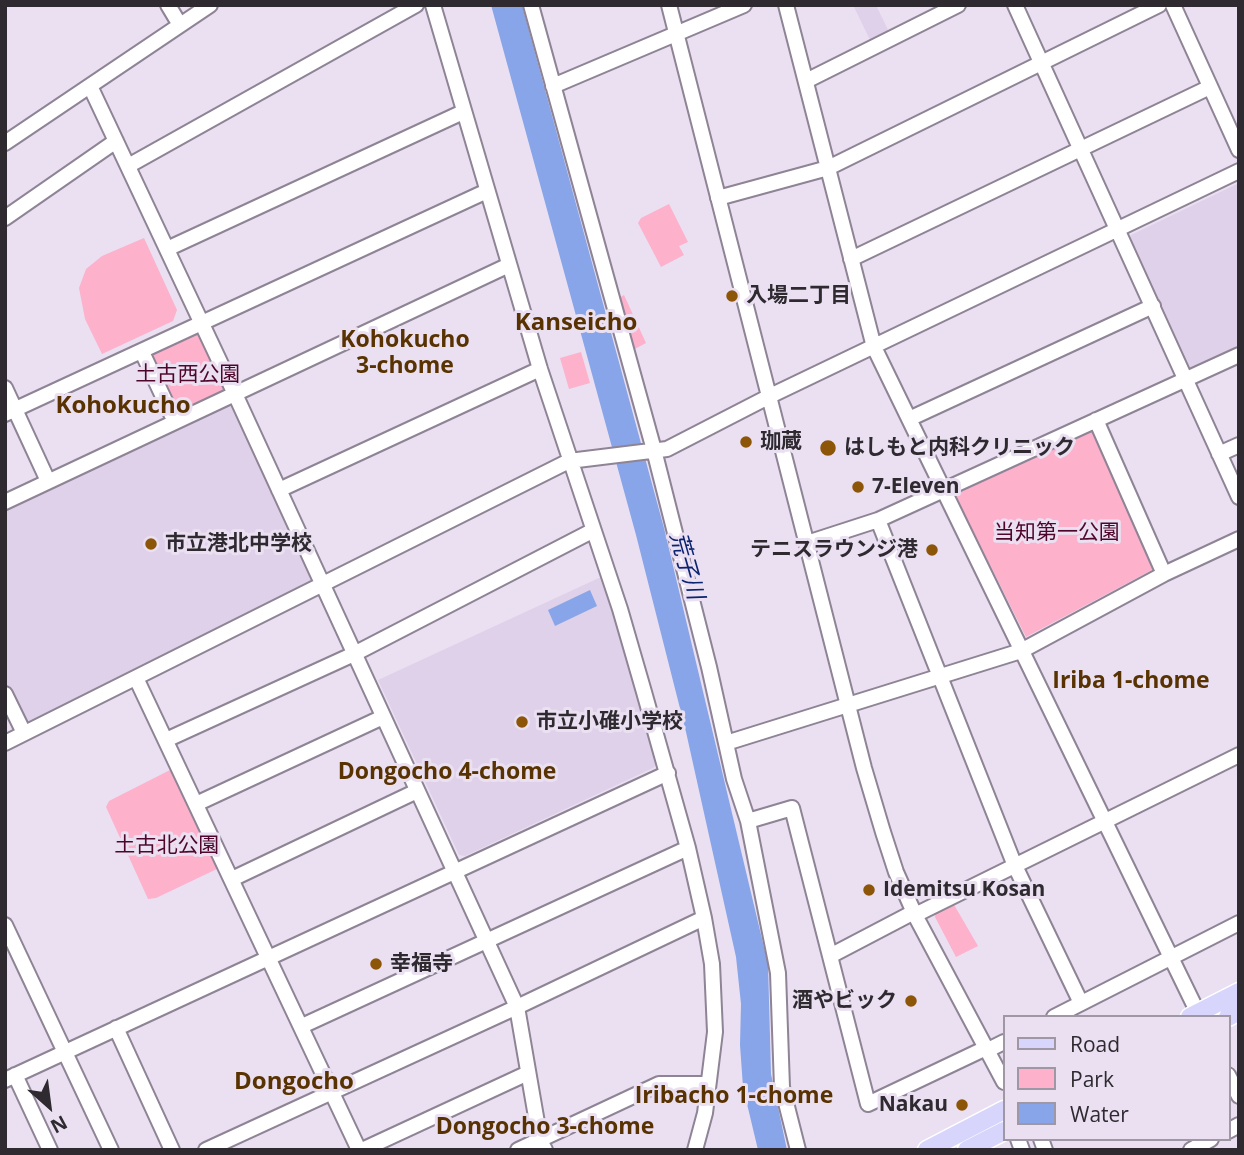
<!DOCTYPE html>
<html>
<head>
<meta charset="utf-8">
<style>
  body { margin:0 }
  #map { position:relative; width:1244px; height:1155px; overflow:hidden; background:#eae0f2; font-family:"Open Sans",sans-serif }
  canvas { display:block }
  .frame { position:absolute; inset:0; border:7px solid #2e2a30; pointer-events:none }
  .legend { position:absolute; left:1003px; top:1015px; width:228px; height:126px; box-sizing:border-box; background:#eae0f2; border:2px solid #9f97a4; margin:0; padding:9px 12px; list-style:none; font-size:21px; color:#2e2a30 }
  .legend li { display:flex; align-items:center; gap:14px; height:35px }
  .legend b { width:35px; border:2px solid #9f97a4 }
  .north { position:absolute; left:14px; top:1071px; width:70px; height:70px; -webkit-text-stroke:5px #eae0f2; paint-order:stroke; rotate:152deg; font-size:19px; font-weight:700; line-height:28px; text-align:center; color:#2e2a30 }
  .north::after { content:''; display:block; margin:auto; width:24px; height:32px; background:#2e2a30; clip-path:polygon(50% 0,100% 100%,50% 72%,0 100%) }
</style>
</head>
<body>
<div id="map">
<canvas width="1244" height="1155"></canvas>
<div class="frame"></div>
<ul class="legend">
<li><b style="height:9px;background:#d8d5fd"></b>Road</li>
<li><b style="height:19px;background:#fdb1cb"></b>Park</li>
<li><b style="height:19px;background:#87a5e8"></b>Water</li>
</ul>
<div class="north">N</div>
</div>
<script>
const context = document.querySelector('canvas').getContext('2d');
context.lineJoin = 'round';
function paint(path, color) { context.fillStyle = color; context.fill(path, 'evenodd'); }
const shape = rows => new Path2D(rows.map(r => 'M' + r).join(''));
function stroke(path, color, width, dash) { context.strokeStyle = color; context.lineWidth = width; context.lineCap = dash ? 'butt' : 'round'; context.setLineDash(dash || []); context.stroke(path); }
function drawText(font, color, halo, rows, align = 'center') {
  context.font = font + ' "Open Sans","Noto Sans JP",sans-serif'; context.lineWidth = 6; context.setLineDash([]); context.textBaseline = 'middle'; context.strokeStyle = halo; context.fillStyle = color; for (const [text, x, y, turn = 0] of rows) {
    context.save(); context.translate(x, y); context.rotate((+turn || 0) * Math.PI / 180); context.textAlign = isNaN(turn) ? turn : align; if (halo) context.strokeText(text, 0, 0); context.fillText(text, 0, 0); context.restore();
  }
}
paint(shape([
  [858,5,876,5,889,32,871,42,854,7],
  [1239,183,1239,347,1190,369,1187,367,1129,242,1131,235],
  [228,405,232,407,313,580,311,584,32,722,24,720,5,681,5,509],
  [601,577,613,610,658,763,653,768,465,856,459,855,378,680]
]), '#dfd1ea');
paint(shape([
  [669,204,688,242,679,246,684,255,661,267,638,223,641,218],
  [144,238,177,310,173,321,102,354,85,319,79,288,86,269,102,256],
  [624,295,646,343,633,350,619,298],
  [192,334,200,335,224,387,221,394,179,413,175,412,149,358,151,353],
  [581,352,590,383,569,389,560,358],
  [1092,431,1096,433,1153,565,1152,570,1026,637,956,497,960,492],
  [170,770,174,772,219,868,156,898,148,899,106,807,109,801],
  [953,903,978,946,956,957,935,917,936,911]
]), '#fdb1cb');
paint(shape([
  [491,5,522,5,664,528,768,964,771,1074,787,1150,758,1150,743,1087,740,1045,741,1004,736,957,686,732,636,535],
  [590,590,597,606,555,626,548,610]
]), '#87a5e8');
const minor = shape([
  [168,5,180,25],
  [433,5,540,369,620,609,644,692,688,848,704,918,712,964,715,1032,705,1113,695,1150],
  [531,5,654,450,709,667,734,779,748,821,778,973,782,1087,798,1150],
  [669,5,864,768,883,832,896,872,915,915,1004,1082],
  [786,5,874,347,1198,1013],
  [1015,5,1239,497],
  [1173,5,1239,150],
  [806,81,958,5],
  [90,86,235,394,517,1007,540,1140,545,1150],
  [553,86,744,5],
  [5,143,210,5],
  [128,166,416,5],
  [718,198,828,168,1159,5],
  [5,218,116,141],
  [167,249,463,112],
  [851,259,1210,87],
  [142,352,175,422],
  [5,388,48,481],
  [5,414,487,191],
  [909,419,1153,306],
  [1096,420,1164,574],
  [1219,454,1239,445],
  [279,490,540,369],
  [5,502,509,265],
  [878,520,1015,866,1081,1003],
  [807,543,878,520,1239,355],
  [136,678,359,1150],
  [5,694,24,733],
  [166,740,354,654,592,531],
  [5,743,569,461,667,449,770,396,1239,171],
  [726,743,1021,651,1164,574,1239,539],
  [196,804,383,717],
  [748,821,792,808,868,1104,986,1048],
  [232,879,417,791],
  [915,915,1239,755],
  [5,925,111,1150],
  [830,956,914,912],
  [1054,1017,1239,923],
  [302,1026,688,848],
  [116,1028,172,1150],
  [988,1050,1004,1042],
  [15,1075,50,1150],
  [1228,1075,1239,1096],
  [5,1080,668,773],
  [1228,1131,1239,1125],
  [1018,1139,1022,1150],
  [1041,1139,1045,1150],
  [206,1150,517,1007,704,918],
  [362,1150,528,1073],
  [518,1150,659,1084,708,1084],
  [1191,1150,1211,1139]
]);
const major = shape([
  [1190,1017,1239,992],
  [1228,1017,1239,1011],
  [927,1150,1004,1110],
  [967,1150,1004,1131]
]);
stroke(minor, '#8e8495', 18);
stroke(major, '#fff', 21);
stroke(minor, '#fff', 14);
stroke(major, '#d8d5fd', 18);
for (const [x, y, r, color] of [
  [732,296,7,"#8c5508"],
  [746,442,7,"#8c5508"],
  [828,448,9,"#8c5508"],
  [858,487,7,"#8c5508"],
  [151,544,7,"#8c5508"],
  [932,550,7,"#8c5508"],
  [522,722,7,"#8c5508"],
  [869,890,7,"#8c5508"],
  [376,964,7,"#8c5508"],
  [911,1001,7,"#8c5508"],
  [962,1105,7,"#8c5508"]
]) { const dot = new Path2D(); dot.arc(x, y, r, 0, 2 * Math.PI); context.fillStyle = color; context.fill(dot); stroke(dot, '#eae0f2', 2.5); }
drawText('bold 21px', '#2e2a30', '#eae0f2', [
  ["入場二丁目",746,296],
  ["珈蔵",760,442],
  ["はしもと内科クリニック",844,448],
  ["7-Eleven",872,487],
  ["市立港北中学校",165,544],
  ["テニスラウンジ港",918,550,"right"],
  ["市立小碓小学校",536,722],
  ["Idemitsu Kosan",883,890],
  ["幸福寺",390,964],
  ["酒やビック",897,1001,"right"],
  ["Nakau",948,1105,"right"]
], 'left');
drawText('21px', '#4e062a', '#eae0f2', [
  ["土古西公園",188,375],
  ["当知第一公園",1057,533],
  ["土古北公園",167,846]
]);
drawText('bold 23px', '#583200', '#eae0f2', [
  ["Kohokucho",405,340],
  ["3-chome",405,366],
  ["Iriba 1-chome",1131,681],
  ["Dongocho 4-chome",447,772],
  ["Iribacho 1-chome",734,1096],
  ["Dongocho 3-chome",545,1127]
]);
drawText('italic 23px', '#0c2470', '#eae0f2', [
  ["荒子川",686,566,74]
]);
drawText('bold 24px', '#583200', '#eae0f2', [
  ["Kanseicho",576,323],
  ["Kohokucho",123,406],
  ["Dongocho",294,1082]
]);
</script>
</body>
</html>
